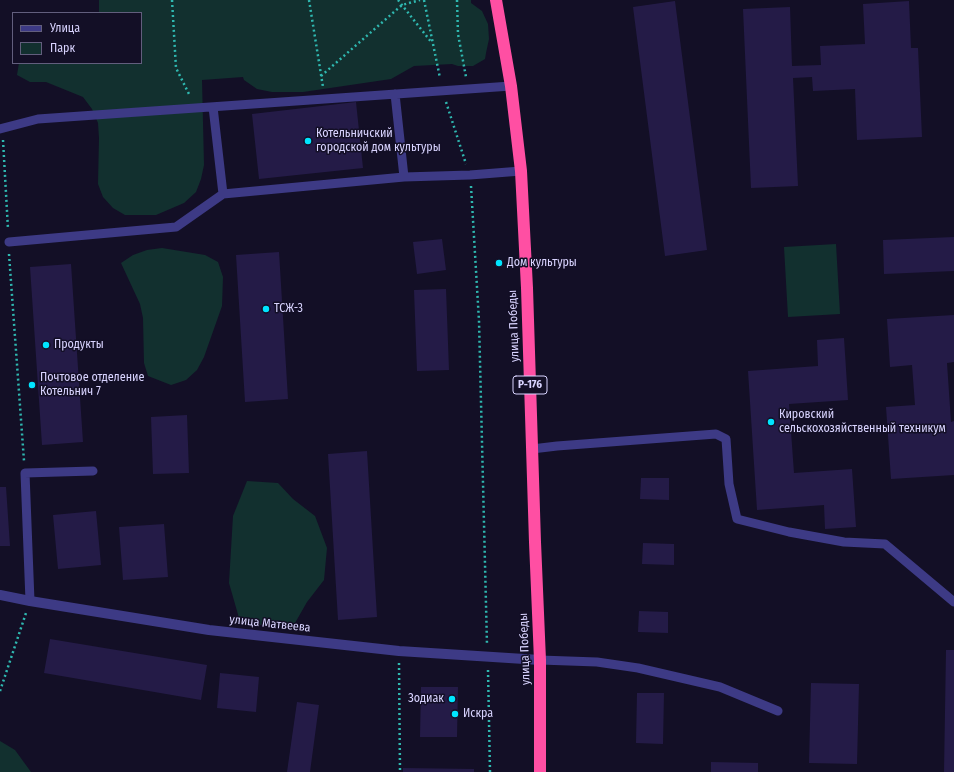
<!DOCTYPE html>
<html>
<head>
<meta charset="utf-8">
<style>
  body { margin:0 }
  #map { position:relative; width:954px; height:772px; overflow:hidden; background:#130f26; font-family:"Fira Sans Condensed",sans-serif }
  canvas { display:block }
  .legend { position:absolute; left:12px; top:12px; width:130px; height:52px; box-sizing:border-box; background:#130f26; border:1px solid #625e7d; margin:0; padding:5px 7px; list-style:none; font-size:12px; color:#d9d4ff }
  .legend li { display:flex; align-items:center; gap:8px; height:20px }
  .legend b { width:20px; border:1px solid #625e7d }
</style>
</head>
<body>
<div id="map">
<canvas width="954" height="772"></canvas>
<ul class="legend">
<li><b style="height:5px;background:#3d3a85"></b>Улица</li>
<li><b style="height:11px;background:#12302f"></b>Парк</li>
</ul>
</div>
<script>
const context = document.querySelector('canvas').getContext('2d');
context.lineJoin = 'round';
function paint(path, color) { context.fillStyle = color; context.fill(path, 'evenodd'); }
const shape = rows => new Path2D(rows.map(r => 'M' + r).join(''));
function stroke(path, color, width, dash) { context.strokeStyle = color; context.lineWidth = width; context.lineCap = dash ? 'butt' : 'round'; context.setLineDash(dash || []); context.stroke(path); }
function drawText(font, color, halo, rows, align = 'center') {
  context.font = font + ' "Fira Sans Condensed",sans-serif'; context.lineWidth = 3; context.setLineDash([]); context.textBaseline = 'middle'; context.strokeStyle = halo; context.fillStyle = color; for (const [text, x, y, turn = 0] of rows) {
    context.save(); context.translate(x, y); context.rotate((+turn || 0) * Math.PI / 180); context.textAlign = isNaN(turn) ? turn : align; if (halo) context.strokeText(text, 0, 0); context.fillText(text, 0, 0); context.restore();
  }
}
paint(shape([
  [99,0,471,0,471,3,482,11,488,24,489,39,486,53,485,59,473,66,458,66,452,64,414,66,391,79,303,92,272,92,257,89,244,80,243,77,202,80,204,165,201,179,196,192,184,203,156,215,125,215,113,208,103,197,98,184,99,138,98,123,92,109,83,97,46,82,30,82,17,75,19,63,141,63,141,13,99,13],
  [836,244,840,314,788,317,784,247],
  [162,248,205,255,218,262,223,277,222,306,204,357,197,370,186,380,171,385,148,376,144,363,143,318,140,304,121,263,133,255,147,250],
  [247,481,278,483,293,499,315,516,327,548,324,580,307,602,295,623,267,627,239,618,229,583,233,516],
  [0,741,15,750,31,772,0,772]
]), '#12302f');
paint(shape([
  [675,1,707,250,665,256,633,7],
  [909,1,911,48,918,48,922,137,857,140,855,89,813,91,812,77,793,78,798,186,751,188,743,9,790,7,792,66,821,65,820,46,865,44,863,4],
  [356,102,363,168,259,179,252,114],
  [954,237,954,271,884,274,883,240],
  [442,239,446,270,417,274,413,242],
  [279,252,288,399,245,402,236,255],
  [71,264,83,442,42,445,30,267],
  [446,289,449,370,417,371,414,290],
  [954,315,954,362,947,363,951,422,954,421,954,475,891,479,886,407,915,405,912,365,890,367,887,319],
  [844,338,848,400,789,404,794,473,852,469,856,527,825,529,824,505,757,510,748,371,818,366,817,340],
  [187,415,189,473,153,474,151,417],
  [367,451,377,617,338,620,328,454],
  [641,478,669,478,669,500,640,499],
  [0,487,6,487,10,546,0,546],
  [96,511,101,565,58,569,53,515],
  [164,524,168,577,123,580,119,527],
  [643,543,674,544,674,565,642,564],
  [639,611,668,612,668,633,638,632],
  [50,639,207,665,201,700,44,673],
  [946,650,954,650,954,772,944,772],
  [220,673,259,677,256,712,217,708],
  [811,683,859,684,857,764,809,763],
  [421,687,458,687,457,737,420,737],
  [637,693,664,693,663,744,636,743],
  [297,702,319,705,310,772,287,772],
  [711,762,758,763,758,772,711,772],
  [403,768,474,769,474,772,403,772]
]), '#241b47');
stroke(shape([
  [172,0,176,68,190,96],
  [309,0,323,87],
  [398,0,432,43],
  [424,0,440,78],
  [457,0,458,34,466,77],
  [321,76,402,5,420,0],
  [446,102,466,164],
  [3,140,8,229],
  [471,186,479,321,487,645],
  [9,254,24,461],
  [399,663,400,772],
  [488,670,490,772],
  [0,691,26,613]
]), '#2fb8b0', 2.5, [2, 3]);
stroke(shape([
  [395,94,404,177],
  [213,107,223,194],
  [0,129,38,119,511,86],
  [9,242,176,227,223,194,404,177,470,175,521,171],
  [532,449,557,446,716,434,726,439,729,484,737,519,789,532,844,542,885,544,954,602],
  [30,601,25,473,93,471],
  [540,660,597,662,638,668,720,687,778,711]
]), '#3d3a85', 9);
stroke(shape([
  [0,595,30,601,209,630,399,651,540,660]
]), '#3d3a85', 10);
stroke(shape([
  [496,0,511,86,521,171,527,288,535,542,540,660,540,772]
]), '#ff4fa3', 12);
for (const [x, y, r, color] of [
  [308,141,4,"#00e5ff"],
  [499,263,4,"#00e5ff"],
  [266,309,4,"#00e5ff"],
  [46,345,4,"#00e5ff"],
  [32,385,4,"#00e5ff"],
  [771,422,4,"#00e5ff"],
  [452,699,4,"#00e5ff"],
  [455,714,4,"#00e5ff"]
]) { const dot = new Path2D(); dot.arc(x, y, r, 0, 2 * Math.PI); context.fillStyle = color; context.fill(dot); stroke(dot, '#130f26', 1.5); }
for (const [x, y, w] of [
  [530,385,34]
]) { const box = new Path2D(); box.roundRect(x - w / 2, y - 9, w, 18, 3); context.fillStyle = '#130f26'; context.fill(box); stroke(box, '#d9d4ff', 1); }
drawText('bold 11px', '#d9d4ff', null, [
  ["Р-176",530,385]
]);
drawText('12px', '#d9d4ff', '#130f26', [
  ["Котельничский",316,134],
  ["городской дом культуры",316,148],
  ["Дом культуры",507,263],
  ["ТСЖ-3",274,309],
  ["Продукты",54,345],
  ["Почтовое отделение",40,378],
  ["Котельнич 7",40,392],
  ["Кировский",779,415],
  ["сельскохозяйственный техникум",779,429],
  ["Зодиак",444,699,"right"],
  ["Искра",463,714]
], 'left');
drawText('12px', '#d9d4ff', '#130f26', [
  ["улица Победы",514,326,-92],
  ["улица Матвеева",270,624,6],
  ["улица Победы",525,649,-92]
]);
</script>
</body>
</html>
